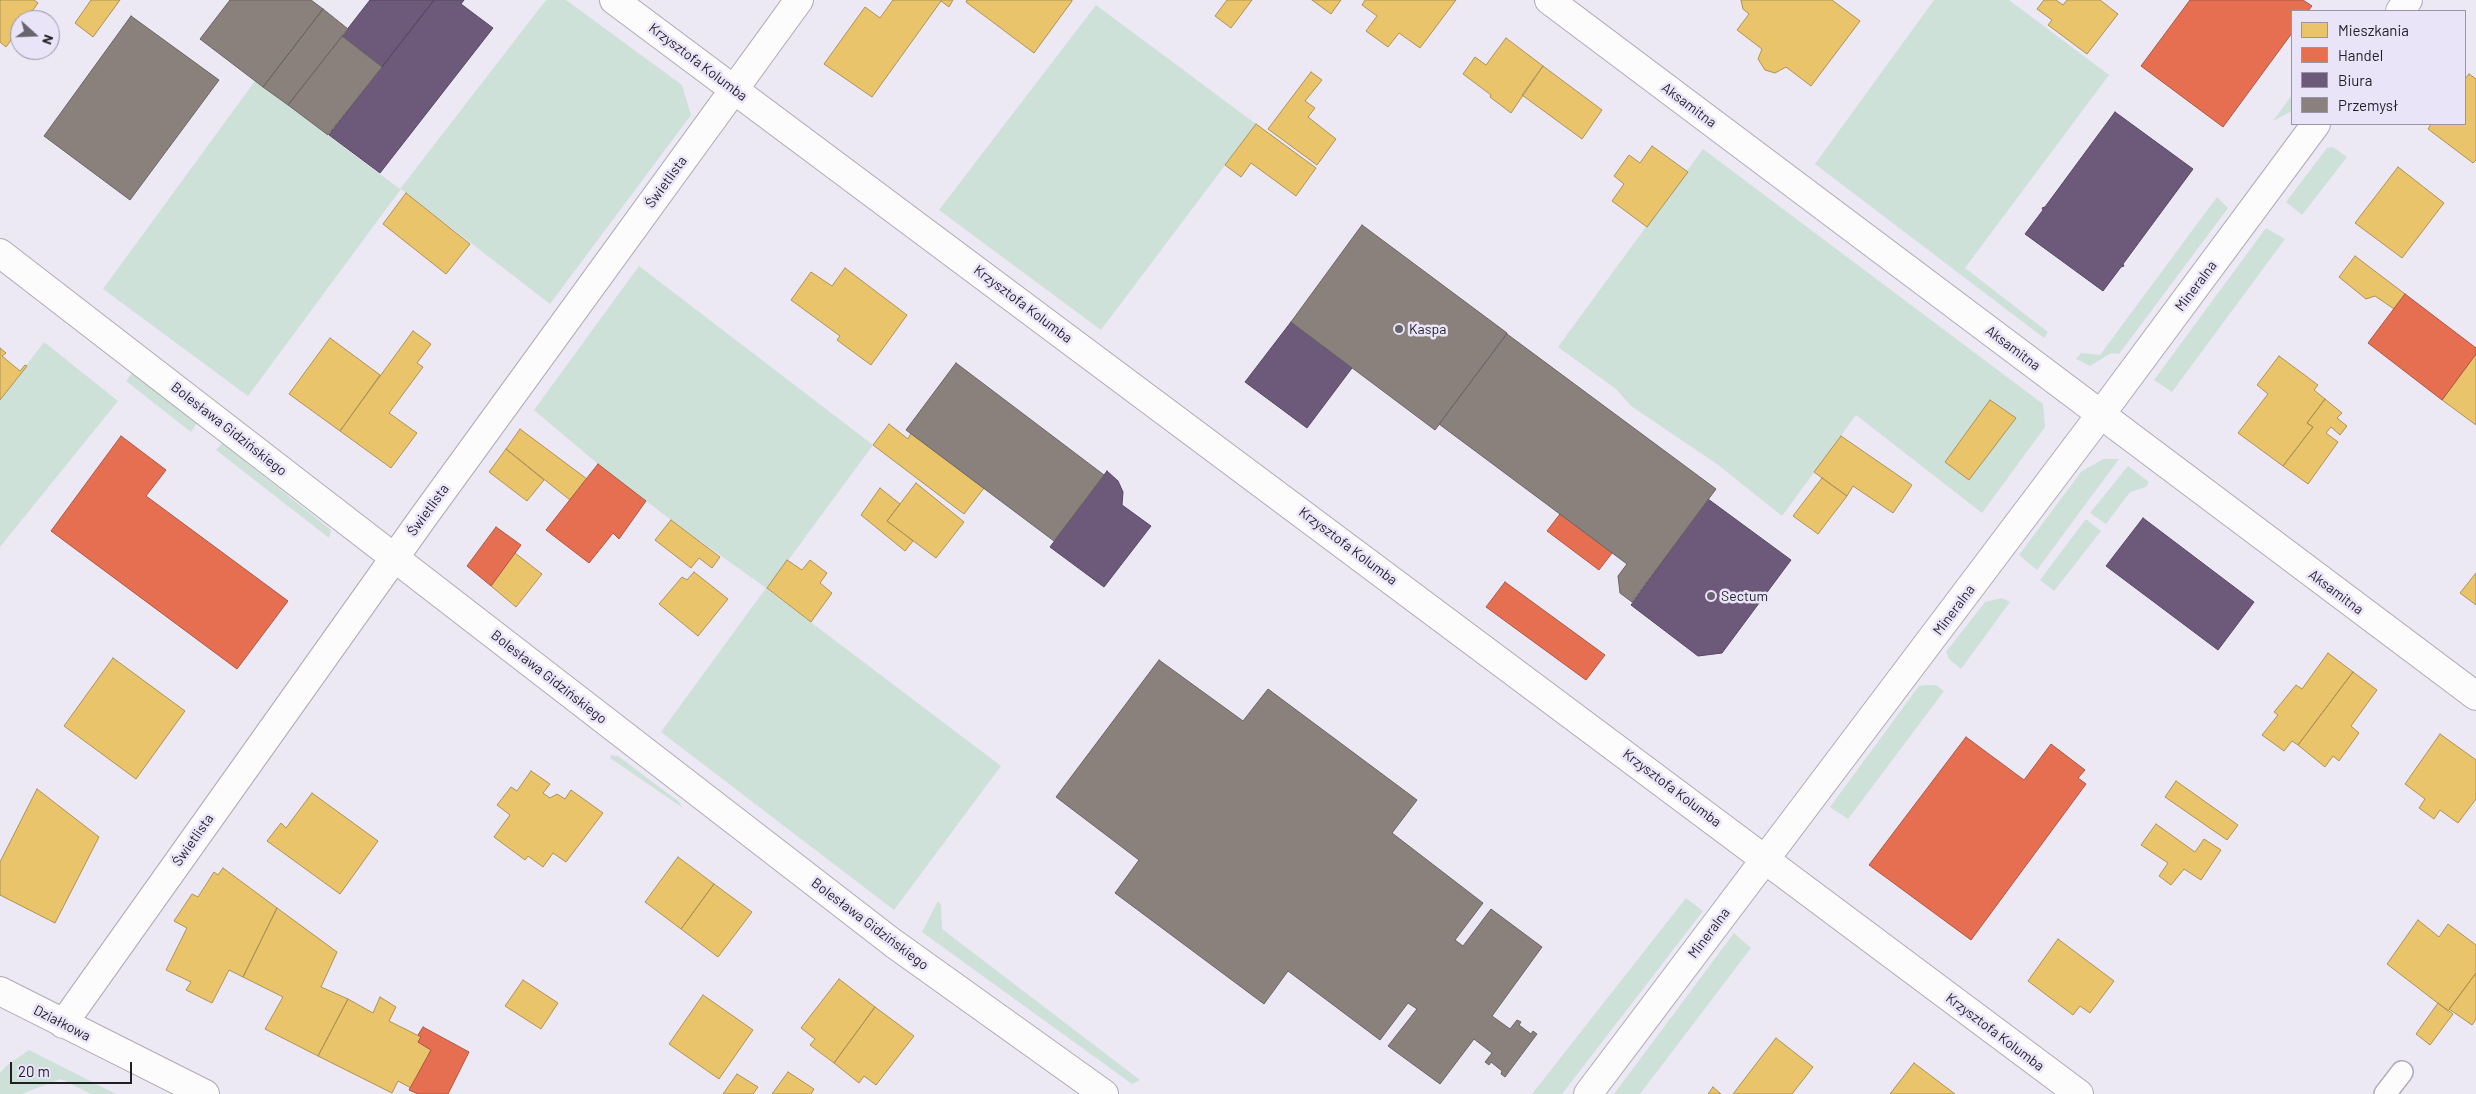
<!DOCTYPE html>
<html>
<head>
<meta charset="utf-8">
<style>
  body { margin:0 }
  #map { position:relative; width:2476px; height:1094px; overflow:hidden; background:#ece8f4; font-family:Barlow,sans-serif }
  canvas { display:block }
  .legend { position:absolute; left:2291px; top:10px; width:175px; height:115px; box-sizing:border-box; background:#eae4f8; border:1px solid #9a95a4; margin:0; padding:6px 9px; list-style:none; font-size:15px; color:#211f26 }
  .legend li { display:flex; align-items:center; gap:10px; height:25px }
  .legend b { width:25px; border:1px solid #9a95a4 }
  .north { position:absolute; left:10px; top:10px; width:50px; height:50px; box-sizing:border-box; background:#eae4f8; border:1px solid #9a95a4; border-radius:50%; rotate:110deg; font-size:14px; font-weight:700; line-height:20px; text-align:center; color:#211f26 }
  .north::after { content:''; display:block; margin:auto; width:18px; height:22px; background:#68656e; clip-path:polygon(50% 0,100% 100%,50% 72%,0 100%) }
  .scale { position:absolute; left:10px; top:1062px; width:122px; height:22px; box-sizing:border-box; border:2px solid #211f26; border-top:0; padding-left:6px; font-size:15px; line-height:18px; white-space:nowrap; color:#211f26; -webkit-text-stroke:4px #eae4f8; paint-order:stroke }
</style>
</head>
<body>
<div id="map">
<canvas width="2476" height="1094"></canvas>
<ul class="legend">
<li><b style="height:14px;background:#e9c46a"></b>Mieszkania</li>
<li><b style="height:14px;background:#e76f51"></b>Handel</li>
<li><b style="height:14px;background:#6d597a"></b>Biura</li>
<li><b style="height:14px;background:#8a817c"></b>Przemysł</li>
</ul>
<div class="north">N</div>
<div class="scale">20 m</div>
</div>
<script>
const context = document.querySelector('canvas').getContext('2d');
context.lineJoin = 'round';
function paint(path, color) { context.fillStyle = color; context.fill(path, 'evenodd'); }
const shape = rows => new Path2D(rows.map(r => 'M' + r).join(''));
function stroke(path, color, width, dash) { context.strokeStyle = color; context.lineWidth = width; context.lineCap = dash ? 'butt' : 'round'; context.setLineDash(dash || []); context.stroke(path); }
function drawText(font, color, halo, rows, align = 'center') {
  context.font = font + ' Barlow,sans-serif'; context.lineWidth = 5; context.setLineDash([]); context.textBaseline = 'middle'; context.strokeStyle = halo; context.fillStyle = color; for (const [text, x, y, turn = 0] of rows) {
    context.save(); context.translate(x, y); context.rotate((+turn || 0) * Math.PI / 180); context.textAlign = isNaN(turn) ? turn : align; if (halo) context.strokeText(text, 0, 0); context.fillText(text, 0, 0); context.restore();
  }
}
paint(shape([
  [546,0,566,0,682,85,691,115,550,304,401,189,248,396,103,289,255,81,400,189],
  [1934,0,2009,0,2109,75,1965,268,2048,332,2044,338,1815,164],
  [1096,5,1256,124,1101,330,939,210],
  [2292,95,2292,111,2273,121],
  [2333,147,2347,157,2302,215,2286,202,2327,148],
  [1703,149,2043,404,2045,427,1982,513,1856,415,1782,516,1717,464,1631,406,1616,389,1558,347],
  [2217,197,2228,208,2119,354,2111,353,2090,366,2076,359,2081,353,2100,355],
  [2266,228,2285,239,2172,392,2154,380],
  [639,266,873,445,767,589,1001,766,894,910,661,732,766,588,671,520,598,464,534,410],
  [44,342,118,401,0,547,0,400],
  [133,372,197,423,191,432,126,381],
  [222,443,331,530,329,538,216,450],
  [2103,459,2119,459,2037,570,2019,555,2081,472],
  [2128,466,2149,482,2146,487,2130,492,2106,524,2090,513],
  [2086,519,2101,531,2054,591,2040,580],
  [2002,598,2010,602,1961,669,1949,659,1946,652,1985,602],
  [1925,685,1936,685,1944,691,1848,819,1830,807,1919,686],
  [611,755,618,756,678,801,683,808,610,758],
  [1686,898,1703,911,1562,1094,1532,1094],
  [938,901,941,905,942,929,1140,1080,1132,1084,922,932],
  [1734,933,1751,948,1640,1094,1614,1094],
  [29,1050,116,1094,91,1094,61,1079,21,1094,0,1094,0,1073,6,1066]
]), '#cee1d8');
const homes = shape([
  [0,0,34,0,38,3,26,20,20,20,20,28,6,47,0,42,0,0],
  [91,0,120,0,93,37,75,23,91,0],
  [893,0,953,0,949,7,941,1,872,97,824,64,865,7,880,18,893,0],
  [967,0,1072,0,1072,1,1034,53,966,2,967,0],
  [1227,0,1252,0,1231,28,1215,16,1227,0],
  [1312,0,1341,0,1331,14,1312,0],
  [1365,0,1456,0,1420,48,1399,33,1388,47,1366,31,1377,16,1362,5,1365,0],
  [1741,0,1832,0,1860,21,1811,86,1786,67,1775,73,1765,70,1758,59,1762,49,1737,30,1749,14,1743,9,1741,0],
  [2044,0,2056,0,2063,5,2067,0,2100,0,2118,14,2087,54,2048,25,2052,20,2037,9,2044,0],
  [1506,38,1543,66,1511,113,1490,97,1491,95,1463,74,1475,57,1486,65,1506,38],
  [1543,66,1602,110,1582,139,1522,95,1543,66],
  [1311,72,1322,80,1305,101,1315,108,1308,117,1336,139,1317,165,1268,129,1311,72],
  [2469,74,2476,79,2476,160,2473,163,2428,129,2431,124,2465,124,2465,79,2469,74],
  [1256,124,1316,168,1296,196,1251,163,1241,177,1225,165,1256,124],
  [1652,146,1688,172,1647,227,1612,201,1624,184,1614,176,1629,155,1640,163,1652,146],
  [2398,167,2444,203,2402,258,2355,223,2398,167],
  [406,193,470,244,446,274,383,224,406,193],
  [2355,256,2405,294,2394,309,2375,296,2366,299,2339,277,2355,256],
  [845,268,907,315,871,365,837,340,840,336,791,300,811,272,832,286,845,268],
  [413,331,431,344,417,363,423,367,389,413,417,433,391,468,340,431,413,331],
  [330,338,380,375,340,431,289,394,330,338],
  [0,348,6,353,2,356,20,371,25,365,27,366,0,400,0,348],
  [2476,354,2476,425,2442,400,2476,354],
  [2279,356,2318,385,2314,390,2325,399,2307,423,2313,427,2283,466,2238,433,2268,394,2257,385,2279,356],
  [2325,399,2342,413,2337,418,2347,426,2340,435,2331,427,2326,433,2338,442,2308,484,2283,466,2313,427,2307,423,2325,399],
  [1990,400,2016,418,1969,480,1945,462,1990,400],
  [889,424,908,439,911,433,984,488,964,514,873,445,889,424],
  [520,429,587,479,570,500,506,449,520,429],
  [1841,436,1912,485,1893,513,1853,486,1847,496,1814,472,1841,436],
  [506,449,544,480,527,501,489,472,506,449],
  [1822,478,1847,496,1818,534,1793,516,1822,478],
  [916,483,964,522,936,558,887,521,916,483],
  [880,488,900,504,887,521,913,541,905,551,861,515,880,488],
  [671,520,720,557,712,568,699,558,691,568,655,540,671,520],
  [515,553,542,574,516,607,491,586,515,553],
  [787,560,802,570,810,560,827,573,820,583,832,593,811,622,767,588,787,560],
  [694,572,728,599,698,636,659,604,682,577,687,580,694,572],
  [2476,573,2476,605,2460,593,2476,573],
  [2328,653,2353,672,2298,745,2292,741,2284,751,2262,735,2278,715,2274,712,2296,685,2302,689,2328,653],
  [113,658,185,711,136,779,64,726,113,658],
  [2353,672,2377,690,2351,726,2359,733,2339,761,2333,756,2325,767,2298,745,2353,672],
  [2440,734,2476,760,2476,799,2458,823,2440,810,2434,819,2419,808,2425,799,2405,784,2440,734],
  [531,771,550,784,543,793,550,798,557,794,565,799,571,790,603,813,566,862,553,853,543,867,528,856,525,860,494,837,510,815,497,805,511,787,517,791,531,771],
  [2176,781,2238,825,2227,840,2165,797,2176,781],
  [37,789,99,837,55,923,0,895,0,862,37,789],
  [312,793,378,841,340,894,267,841,281,823,286,828,312,793],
  [2156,824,2195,852,2204,839,2221,850,2201,880,2184,869,2171,885,2159,876,2168,863,2141,845,2156,824],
  [678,857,714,884,681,929,645,902,678,857],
  [223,868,277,908,243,977,229,970,212,1003,186,990,191,982,166,970,187,928,174,921,192,894,198,897,214,872,218,875,223,868],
  [714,884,752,912,718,957,681,929,714,884],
  [277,908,337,952,321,987,348,999,318,1056,265,1029,283,997,243,977,277,908],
  [2418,920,2439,937,2448,924,2476,945,2476,973,2448,1011,2387,964,2418,920],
  [2058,939,2114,981,2090,1013,2080,1006,2073,1015,2028,981,2058,939],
  [2476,973,2476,1019,2472,1025,2449,1009,2476,973],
  [839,979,875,1007,834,1063,810,1045,815,1039,801,1028,839,979],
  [523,980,558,1003,541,1029,505,1006,523,980],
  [703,995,753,1030,719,1079,669,1044,703,995],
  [380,997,396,1007,389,1021,421,1037,418,1042,431,1050,411,1088,398,1081,392,1093,318,1056,348,999,373,1013,380,997],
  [2438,1003,2453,1014,2430,1045,2416,1034,2438,1003],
  [875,1007,914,1036,876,1085,864,1076,859,1083,834,1063,875,1007],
  [1776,1038,1813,1067,1792,1094,1733,1094,1776,1038],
  [1914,1063,1955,1094,1890,1094,1914,1063],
  [788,1072,814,1089,811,1094,772,1094,788,1072],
  [737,1074,758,1087,753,1094,723,1094,737,1074],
  [1713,1087,1721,1094,1708,1094,1713,1087]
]);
paint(homes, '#e9c46a');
stroke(homes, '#ad9256', 1);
const shops = shape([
  [2190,0,2303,0,2312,6,2308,11,2292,11,2292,33,2223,127,2141,66,2190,0],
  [2405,294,2476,348,2476,354,2442,400,2368,343,2405,294],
  [121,436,166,470,146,496,288,601,237,669,51,531,121,436],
  [598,464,646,501,619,539,613,533,589,563,546,530,598,464],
  [1560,514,1612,553,1599,570,1547,531,1560,514],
  [496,527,521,545,491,586,467,566,496,527],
  [1505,582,1605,655,1586,680,1486,607,1505,582],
  [1966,737,2024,780,2051,744,2085,770,2078,778,2086,784,1971,940,1869,865,1966,737],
  [423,1027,469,1052,448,1094,418,1094,409,1090,431,1050,418,1042,421,1037,418,1035,423,1027]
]);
paint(shops, '#e76f51');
stroke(shops, '#ac5744', 1);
const offices = shape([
  [370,0,434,0,382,67,342,36,370,0],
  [434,0,464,0,461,4,493,28,380,173,329,135,434,0],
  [2115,112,2193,169,2123,264,2124,266,2121,267,2103,291,2025,234,2043,210,2042,208,2045,207,2115,112],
  [1291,322,1352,368,1307,428,1245,382,1291,322],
  [1107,471,1118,481,1123,492,1122,505,1151,526,1104,587,1050,547,1107,471],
  [1708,499,1791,560,1722,653,1698,656,1631,605,1708,499],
  [2143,518,2254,602,2218,650,2106,566,2143,518]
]);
paint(offices, '#6d597a');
stroke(offices, '#564861', 1);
const industry = shape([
  [230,0,311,0,323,9,263,87,200,39,230,0],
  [323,9,348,29,288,105,263,87,323,9],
  [131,16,219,80,130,200,44,136,131,16],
  [342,36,382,67,328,135,288,105,342,36],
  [1362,225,1507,333,1435,430,1291,322,1362,225],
  [1507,334,1716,489,1632,602,1620,593,1618,576,1627,564,1439,424,1507,334],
  [956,363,1104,475,1054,541,906,430,956,363],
  [1159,660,1243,721,1268,689,1417,800,1392,833,1483,903,1455,940,1463,946,1491,909,1542,947,1492,1016,1510,1029,1517,1020,1521,1022,1519,1025,1531,1034,1533,1031,1537,1034,1505,1077,1501,1074,1502,1071,1491,1062,1489,1065,1485,1062,1492,1053,1474,1039,1440,1084,1388,1046,1417,1009,1408,1003,1380,1040,1288,971,1264,1004,1115,893,1139,860,1056,797,1159,660]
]);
paint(industry, '#8a817c');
stroke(industry, '#6a6462', 1);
const service = shape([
  [2385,1094,2402,1072]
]);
const minor = shape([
  [614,0,2079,1094],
  [1549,0,2476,696],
  [2400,11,2408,0],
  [0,253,893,943,1104,1094],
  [0,991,205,1094],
  [63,1024,422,519,799,0],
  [1588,1094,2101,414,2316,124]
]);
stroke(service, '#aeabb4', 24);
stroke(minor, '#aeabb4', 30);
stroke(service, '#fcfcfd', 21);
stroke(minor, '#fcfcfd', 28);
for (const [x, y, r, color] of [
  [1399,329,5,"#68656e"],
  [1711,596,5,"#68656e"]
]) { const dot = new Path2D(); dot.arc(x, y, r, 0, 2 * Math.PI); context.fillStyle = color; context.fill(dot); stroke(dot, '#eae4f8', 2); }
drawText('14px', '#211f26', '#eae4f8', [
  ["Krzysztofa Kolumba",698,62,37],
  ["Aksamitna",1689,105,37],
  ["Świetlista",666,182,-54],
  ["Mineralna",2196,286,-53],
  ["Krzysztofa Kolumba",1023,304,37],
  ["Aksamitna",2013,348,37],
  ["Bolesława Gidzińskiego",229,429,38],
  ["Świetlista",428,510,-54],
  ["Krzysztofa Kolumba",1348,546,37],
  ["Aksamitna",2336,592,37],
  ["Mineralna",1954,610,-53],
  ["Bolesława Gidzińskiego",549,677,38],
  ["Krzysztofa Kolumba",1672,788,37],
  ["Świetlista",193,840,-55],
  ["Bolesława Gidzińskiego",870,924,37],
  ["Mineralna",1709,933,-53],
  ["Działkowa",62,1023,27],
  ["Krzysztofa Kolumba",1995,1032,37]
]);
drawText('14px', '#211f26', '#eae4f8', [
  ["Kaspa",1409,329],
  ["Sectum",1721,596]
], 'left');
</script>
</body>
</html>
